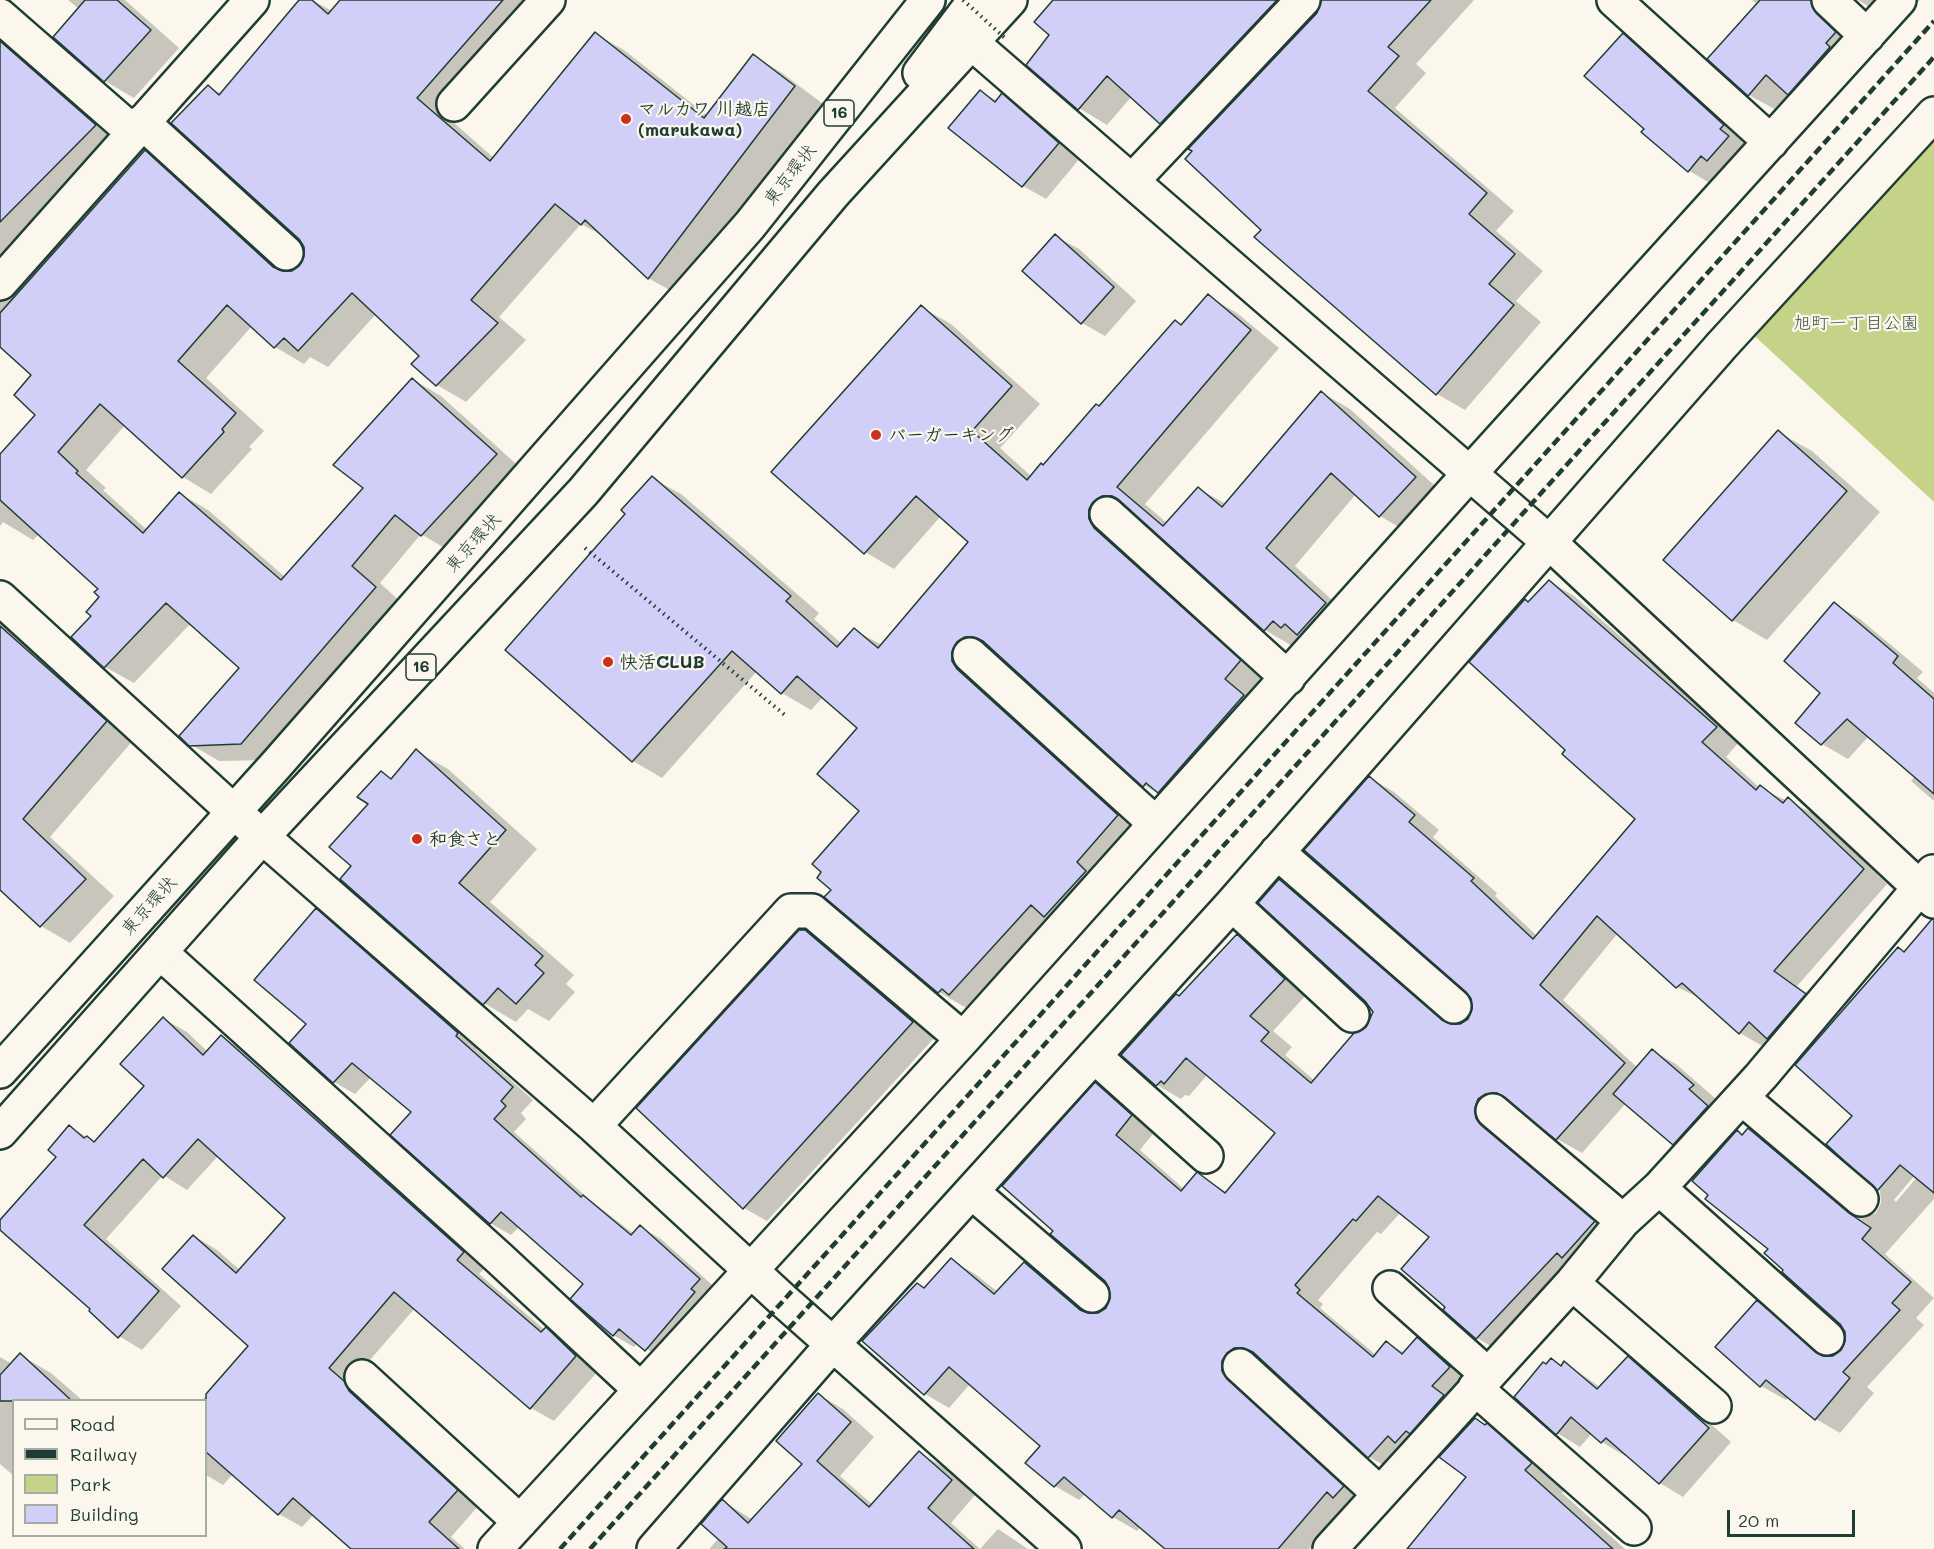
<!DOCTYPE html>
<html>
<head>
<meta charset="utf-8">
<style>
  body { margin:0 }
  #map { position:relative; width:1934px; height:1549px; overflow:hidden; background:#fbf7ec; font-family:Mali,sans-serif }
  canvas { display:block }
  .legend { position:absolute; left:12px; top:1399px; width:195px; height:138px; box-sizing:border-box; background:#fbf7ec; border:2px solid #a3ada2; margin:0; padding:8px 10px; list-style:none; font-size:18px; color:#1f3d34 }
  .legend li { display:flex; align-items:center; gap:12px; height:30px }
  .legend b { width:30px; border:2px solid #a3ada2 }
  .scale { position:absolute; left:1727px; top:1510px; width:128px; height:27px; box-sizing:border-box; border:3px solid #1f3d34; border-top:0; padding-left:8px; font-size:18px; line-height:21px; white-space:nowrap; color:#1f3d34; -webkit-text-stroke:4px #fbf7ec; paint-order:stroke }
</style>
</head>
<body>
<div id="map">
<canvas width="1934" height="1549"></canvas>
<ul class="legend">
<li><b style="height:8px;background:#fbf7ec"></b>Road</li>
<li><b style="height:8px;background:#1f3d34"></b>Railway</li>
<li><b style="height:16px;background:#c4d388"></b>Park</li>
<li><b style="height:16px;background:#d1cef7"></b>Building</li>
</ul>
<div class="scale">20 m</div>
</div>
<script>
const context = document.querySelector('canvas').getContext('2d');
context.lineJoin = 'round';
function paint(path, color) { context.fillStyle = color; context.fill(path, 'evenodd'); }
const shape = rows => new Path2D(rows.map(r => 'M' + r).join(''));
function stroke(path, color, width, dash) { context.strokeStyle = color; context.lineWidth = width; context.lineCap = dash ? 'butt' : 'round'; context.setLineDash(dash || []); context.stroke(path); }
function drawText(font, color, halo, rows, align = 'center') {
  context.font = font + ' Mali,"Klee One",sans-serif'; context.lineWidth = 4.5; context.setLineDash([]); context.textBaseline = 'middle'; context.strokeStyle = halo; context.fillStyle = color; for (const [text, x, y, turn = 0] of rows) {
    context.save(); context.translate(x, y); context.rotate((+turn || 0) * Math.PI / 180); context.textAlign = isNaN(turn) ? turn : align; if (halo) context.strokeText(text, 0, 0); context.fillText(text, 0, 0); context.restore();
  }
}
paint(shape([
  [1934,121,1934,502,1746,328]
]), '#c4d388');
paint(shape([
  [68,0,125,0,179,48,134,98,105,81,55,37,79,9],
  [301,0,312,0,332,11,342,0,547,0,445,115,495,159,595,34,624,50,708,116,754,56,782,73,823,104,677,294,648,278,605,237,581,224,499,317,526,340,466,402,437,385,421,356,376,314,328,367,310,357,304,364,275,347,252,326,206,378,264,431,249,447,252,449,211,494,183,477,125,425,86,470,106,488,103,490,147,530,179,493,208,510,285,577,365,488,412,379,441,396,525,472,451,552,421,534,380,583,404,605,270,760,219,761,190,744,241,668,191,623,134,683,105,667,73,637,93,616,101,597,100,588,39,534,33,540,3,522,0,526,0,457,37,415,33,375,0,345,0,30,135,152,15,287,8,301,145,152,174,169,288,273,301,267,306,258,305,247,208,87,222,94],
  [1055,0,1474,0,1416,64,1426,73,1395,108,1514,211,1496,231,1543,271,1516,301,1541,322,1465,410,1437,394,1263,229,1194,151,1318,14,1323,0,1190,139,1161,122,1132,96,1107,125,1079,108,1051,35],
  [1752,0,1849,0,1863,49,1778,111,1749,95,1709,59,1758,5],
  [1858,0,1920,0,1903,15,1891,20],
  [1623,35,1646,48,1746,139,1743,143,1751,150,1731,173,1723,169,1711,184,1688,170,1646,129],
  [980,91,997,101,1002,95,1025,109,1081,157,1046,199,1023,186,950,127],
  [1055,236,1079,249,1136,301,1105,336,1082,323],
  [1208,296,1237,313,1279,348,1145,504,1168,524,1199,489,1226,504,1321,392,1350,409,1445,495,1409,533,1380,516,1356,494,1295,566,1354,620,1294,647,1265,630,1135,512,1122,518,1269,678,1173,802,1144,785,998,653,986,658,1146,833,968,1009,939,992,826,897,833,889,861,811,860,728,823,697,811,710,782,693,757,671,662,778,633,761,628,514,652,478,681,494,819,613,814,619,842,644,854,630,882,645,970,542,941,516,894,569,865,552,921,307,951,324,1040,404,1000,448,1031,476,1182,326],
  [1778,432,1812,451,1880,512,1767,640,1733,620],
  [1549,581,1574,596,1740,741,1726,757,1760,788,1813,813,1887,884,1797,986,1829,1009,1771,1039,1764,1047,1740,1033,1703,1000,1677,987,1618,933,1563,1000,1638,1068,1653,1051,1676,1064,1716,1099,1711,1104,1731,1120,1697,1157,1673,1144,1626,1103,1582,1153,1557,1139,1517,1106,1511,1107,1618,1236,1501,1352,1477,1338,1447,1307,1431,1237,1401,1212,1381,1234,1377,1232,1318,1300,1323,1304,1320,1308,1376,1355,1387,1343,1405,1353,1418,1339,1442,1353,1474,1381,1394,1471,1369,1457,1265,1361,1260,1361,1251,1367,1367,1501,1334,1526,1331,1524,1309,1549,1168,1549,1141,1526,1137,1531,1113,1517,1085,1494,1079,1500,1055,1486,1027,1463,1042,1446,970,1384,949,1408,925,1394,925,1289,951,1260,975,1274,998,1292,1025,1263,1049,1278,1092,1315,1107,1309,1112,1298,1111,1288,1055,1231,1096,1084,1120,1098,1156,1130,1140,1150,1184,1189,1197,1174,1228,1193,1278,1133,1208,1074,1189,1096,1185,1095,1181,1099,1157,1085,1123,1055,1237,936,1261,950,1308,993,1273,1031,1292,1047,1285,1055,1315,1081,1367,1028,1374,1012,1279,881,1304,895,1454,1026,1469,1020,1474,1009,1473,999,1370,778,1394,792,1439,830,1433,837,1497,893,1495,896,1537,936,1637,818,1567,750,1529,603],
  [1835,604,1860,619,1923,672,1917,678,1934,693,1934,801,1911,781,1915,776,1869,736,1848,759,1822,744,1797,722,1823,692],
  [0,623,11,630,135,738,50,837,114,896,70,943,41,926,2,889,0,891],
  [416,751,448,769,537,849,490,902,574,975,566,984,575,992,549,1021,528,1009,516,1022,484,1003,353,866,382,773,392,779],
  [316,910,337,922,479,1046,476,1049,533,1100,521,1113,526,1119,514,1132,590,1200,634,1234,640,1227,661,1239,720,1292,667,1362,638,1343,634,1347,613,1335,585,1284,520,1226,511,1235,490,1223,413,1112,371,1077,355,1094,334,1082,291,1043,308,1024],
  [805,931,829,945,936,1036,767,1221,744,1208],
  [1934,937,1934,1199,1885,1254,1934,1298,1916,1318,1924,1325,1867,1387,1874,1393,1840,1433,1816,1419,1789,1397,1786,1400,1761,1386,1717,1347,1757,1302,1781,1316,1830,1357,1842,1352,1847,1342,1846,1331,1784,1272,1785,1270,1770,1248,1743,1136,1748,1130,1773,1144,1861,1219,1876,1213,1881,1203,1880,1191,1828,1144,1854,1116,1905,953],
  [1915,1175,1917,1177,1896,1202,1894,1200],
  [164,1019,187,1032,208,1052,221,1037,244,1050,487,1266,479,1274,545,1330,569,1342,599,1370,554,1421,531,1408,415,1308,351,1382,480,1504,451,1537,465,1549,353,1549,314,1514,302,1527,279,1514,233,1474,223,1485,206,1475,206,1400,202,1400,250,1346,194,1236,217,1250,240,1270,288,1218,218,1156,187,1190,163,1175,106,1239,181,1306,142,1350,119,1336,92,1309,0,1228,0,1222,58,1157,70,1127,95,1142,146,1086],
  [20,1355,51,1373,82,1400,14,1400,14,1476,0,1464,0,1357,12,1364],
  [1628,1358,1651,1371,1731,1442,1683,1497,1660,1483,1626,1454,1625,1456,1602,1442,1592,1433,1580,1447,1557,1433,1547,1366,1552,1360,1563,1366,1565,1363,1600,1387],
  [819,1395,843,1409,874,1437,840,1476,873,1505,919,1453,944,1467,975,1495,951,1523,980,1549,998,1529,1028,1549,709,1549,719,1538,723,1501,753,1520,805,1464],
  [1487,1425,1524,1447,1568,1485,1562,1493,1625,1549,1409,1549,1468,1477]
]), '#0003');
const building = shape([
  [85,0,117,0,151,30,104,82,53,37,85,0],
  [299,0,312,0,328,14,340,0,503,0,417,98,490,161,595,32,704,118,753,54,795,86,648,279,585,220,581,225,555,204,471,300,498,323,436,386,411,364,419,356,352,293,298,351,284,338,274,348,227,305,178,361,236,413,222,429,224,432,182,478,100,404,58,452,78,471,76,473,143,533,179,492,281,580,363,488,333,465,412,378,497,454,421,536,395,515,352,566,376,587,241,744,189,746,179,736,239,668,166,603,104,668,71,637,91,616,86,612,99,597,94,592,98,589,0,500,0,454,35,415,14,395,31,375,0,347,0,313,145,150,273,267,283,271,292,271,299,266,304,256,304,247,299,239,171,123,208,85,219,95,299,0],
  [1053,0,1277,0,1160,124,1107,76,1078,110,1026,65,1049,35,1034,22,1053,0],
  [1321,0,1431,0,1388,47,1399,56,1368,91,1487,193,1469,214,1515,254,1489,284,1514,305,1436,395,1254,237,1261,230,1185,159,1192,151,1188,149,1317,13,1321,0],
  [1760,0,1811,0,1816,13,1836,32,1826,43,1830,47,1788,95,1766,75,1748,96,1707,59,1760,0],
  [1623,33,1724,125,1720,129,1729,136,1707,161,1701,156,1688,172,1641,132,1644,129,1584,76,1623,33],
  [0,41,96,125,0,222,0,41],
  [980,90,995,102,1002,93,1059,143,1022,187,948,128,980,90],
  [1055,234,1114,287,1081,324,1022,271,1055,234],
  [1208,294,1251,330,1117,487,1163,526,1198,487,1222,507,1321,391,1416,477,1379,517,1331,473,1266,548,1326,603,1297,635,1285,624,1281,628,1273,621,1264,631,1119,500,1112,496,1102,496,1093,502,1089,509,1089,519,1094,528,1241,660,1225,679,1244,695,1158,793,1146,783,1143,787,983,641,973,637,965,637,957,642,952,652,952,661,957,669,1118,815,1077,862,1086,871,1044,917,1031,905,949,995,942,989,938,993,824,897,831,890,817,878,821,872,812,864,859,811,817,774,857,728,797,676,781,694,732,651,632,762,505,650,625,514,621,510,652,476,791,596,786,601,837,647,854,628,878,648,968,542,916,496,864,554,771,472,921,305,1012,386,972,431,1027,480,1041,463,1043,465,1096,404,1099,406,1175,320,1181,325,1208,294],
  [1778,430,1847,491,1732,621,1663,560,1778,430],
  [1549,580,1717,727,1702,742,1756,790,1760,785,1783,803,1788,797,1864,869,1774,971,1806,994,1767,1039,1749,1022,1739,1034,1682,983,1676,988,1597,916,1540,985,1625,1063,1556,1140,1497,1093,1486,1094,1478,1099,1475,1108,1476,1118,1481,1125,1595,1221,1562,1258,1557,1253,1476,1339,1443,1310,1445,1307,1401,1269,1429,1237,1378,1196,1356,1221,1353,1219,1295,1285,1300,1290,1297,1293,1373,1357,1386,1341,1402,1354,1417,1337,1450,1367,1432,1386,1444,1395,1410,1434,1406,1431,1395,1443,1388,1436,1368,1458,1253,1352,1243,1348,1234,1348,1227,1353,1222,1361,1222,1371,1227,1379,1344,1486,1333,1498,1327,1492,1278,1549,1165,1549,1119,1510,1112,1518,1064,1477,1054,1487,1025,1463,1040,1446,949,1367,924,1395,862,1341,917,1283,924,1288,951,1258,994,1294,1024,1262,1080,1310,1088,1313,1098,1313,1106,1308,1110,1298,1109,1288,1105,1281,1050,1234,1053,1231,1002,1186,1095,1082,1132,1115,1116,1135,1181,1191,1197,1172,1225,1193,1275,1133,1186,1058,1164,1084,1161,1081,1156,1086,1121,1055,1176,994,1179,996,1237,934,1285,979,1250,1016,1269,1032,1261,1041,1311,1083,1354,1033,1366,1027,1373,1012,1365,1001,1258,903,1279,879,1442,1020,1451,1024,1460,1024,1468,1019,1472,1009,1471,999,1466,992,1304,850,1369,776,1415,815,1409,822,1474,878,1471,881,1533,939,1635,819,1562,754,1565,750,1469,662,1525,599,1528,602,1549,580],
  [1834,602,1898,656,1893,663,1934,699,1934,794,1847,719,1821,745,1795,723,1820,693,1784,661,1834,602],
  [0,626,107,721,23,819,86,879,40,927,0,890,0,626],
  [416,749,506,830,459,883,543,956,535,965,544,973,516,1004,498,988,483,1005,340,879,351,866,329,847,368,804,357,797,381,771,391,779,416,749],
  [316,908,458,1033,456,1036,513,1087,501,1101,506,1106,494,1119,581,1197,583,1195,631,1235,640,1225,700,1279,691,1289,695,1292,645,1351,619,1329,613,1336,570,1299,583,1284,501,1212,490,1224,390,1135,411,1112,352,1063,333,1083,289,1043,306,1024,254,980,316,908],
  [1932,919,1934,919,1934,1193,1900,1165,1877,1191,1826,1144,1852,1116,1795,1065,1898,947,1904,952,1932,919],
  [799,930,805,930,913,1022,743,1209,636,1108,799,930],
  [163,1017,203,1055,221,1035,464,1252,457,1260,541,1332,546,1327,576,1356,530,1409,394,1292,329,1368,344,1381,349,1391,458,1490,429,1522,459,1549,351,1549,293,1498,278,1515,206,1452,206,1394,248,1346,162,1269,193,1235,236,1273,285,1218,198,1139,163,1178,143,1159,84,1225,159,1291,118,1338,89,1311,90,1309,0,1230,0,1220,56,1157,48,1150,69,1125,84,1138,87,1136,94,1142,144,1086,120,1064,163,1017],
  [1652,1049,1694,1085,1689,1089,1708,1106,1673,1145,1613,1094,1652,1049],
  [1748,1128,1849,1213,1871,1228,1862,1239,1911,1282,1892,1303,1900,1310,1843,1372,1850,1378,1815,1420,1766,1380,1760,1387,1715,1347,1757,1300,1823,1356,1833,1356,1841,1350,1845,1341,1845,1332,1840,1324,1782,1272,1783,1270,1764,1253,1768,1249,1705,1199,1708,1195,1692,1181,1737,1130,1742,1135,1748,1128],
  [20,1353,72,1401,0,1401,0,1375,20,1353],
  [1628,1356,1709,1428,1659,1484,1606,1438,1601,1443,1571,1417,1556,1435,1514,1397,1543,1362,1546,1364,1551,1358,1561,1366,1564,1361,1597,1389,1628,1356],
  [818,1393,851,1422,817,1461,869,1507,919,1451,952,1480,928,1508,974,1549,724,1549,727,1547,701,1524,722,1499,748,1523,802,1464,776,1441,818,1393],
  [1475,1418,1485,1425,1487,1423,1532,1463,1525,1470,1613,1549,1407,1549,1466,1477,1439,1457,1475,1418]
]);
paint(building, '#d1cef7');
stroke(building, '#1f3d34', 1.5);
const minor = shape([
  [1614,0,1771,142],
  [1829,0,1867,36],
  [0,16,133,132],
  [972,43,1550,543,1934,901],
  [454,104,548,0],
  [142,122,286,253],
  [1132,181,1303,0],
  [0,283,252,0],
  [1107,514,1288,678],
  [0,598,234,812,594,1126,784,1301,1064,1549],
  [970,655,1155,823],
  [1277,852,1454,1006],
  [1232,904,1352,1015],
  [161,953,499,1258,641,1390],
  [1094,1056,1206,1156],
  [1742,1098,1861,1199],
  [1493,1111,1623,1221],
  [594,1126,791,911,812,911,963,1039],
  [1659,1188,1827,1338],
  [972,1192,1092,1295],
  [1572,1283,1714,1406],
  [1390,1288,1488,1375],
  [1240,1366,1379,1493],
  [362,1377,520,1522],
  [1475,1388,1634,1528],
  [495,1549,963,1039,1470,473,1899,0],
  [654,1549,833,1344,1232,904,1722,345,1934,114],
  [1330,1549,1572,1283,1623,1221,1659,1188,1761,1076,1933,872]
]);
const highway = shape([
  [920,73,975,0],
  [0,1071,276,765,750,225,928,0],
  [0,1132,262,837,583,492,833,194,1010,0]
]);
stroke(minor, '#1f3d34', 38);
stroke(highway, '#1f3d34', 38);
stroke(shape([
  [585,548,786,716]
]), '#1f3d34', 4, [1.5, 4.5]);
stroke(minor, '#fbf7ec', 33);
stroke(highway, '#fbf7ec', 33);
stroke(shape([
  [560,1549,1934,21],
  [590,1549,1934,57]
]), '#1f3d34', 4.5, [9, 4.5]);
stroke(shape([
  [963,0,1006,39]
]), '#1f3d34', 4, [1.5, 4.5]);
for (const [x, y, r, color] of [
  [626,119,6,"#c8321e"],
  [876,435,6,"#c8321e"],
  [608,662,6,"#c8321e"],
  [417,839,6,"#c8321e"]
]) { const dot = new Path2D(); dot.arc(x, y, r, 0, 2 * Math.PI); context.fillStyle = color; context.fill(dot); stroke(dot, '#fbf7ec', 2); }
for (const [x, y, w] of [
  [839,113,30],
  [421,667,30]
]) { const box = new Path2D(); box.roundRect(x - w / 2, y - 13, w, 26, 4.5); context.fillStyle = '#fbf7ec'; context.fill(box); stroke(box, '#1f3d34', 1.5); }
drawText('bold 16px', '#1f3d34', null, [
  ["16",839,113],
  ["16",421,667]
]);
drawText('bold 18px', '#1f3d34', '#fbf7ec', [
  ["マルカワ 川越店",638,109],
  ["(marukawa)",638,130],
  ["バーガーキング",888,435],
  ["快活CLUB",620,662],
  ["和食さと",429,839]
], 'left');
drawText('18px', '#1f3d34', '#fbf7ec', [
  ["東京環状",790,175,-52],
  ["東京環状",473,543,-48],
  ["東京環状",149,906,-48]
]);
drawText('18px', '#405b45', '#fbf7ec', [
  ["旭町一丁目公園",1856,323]
]);
</script>
</body>
</html>
